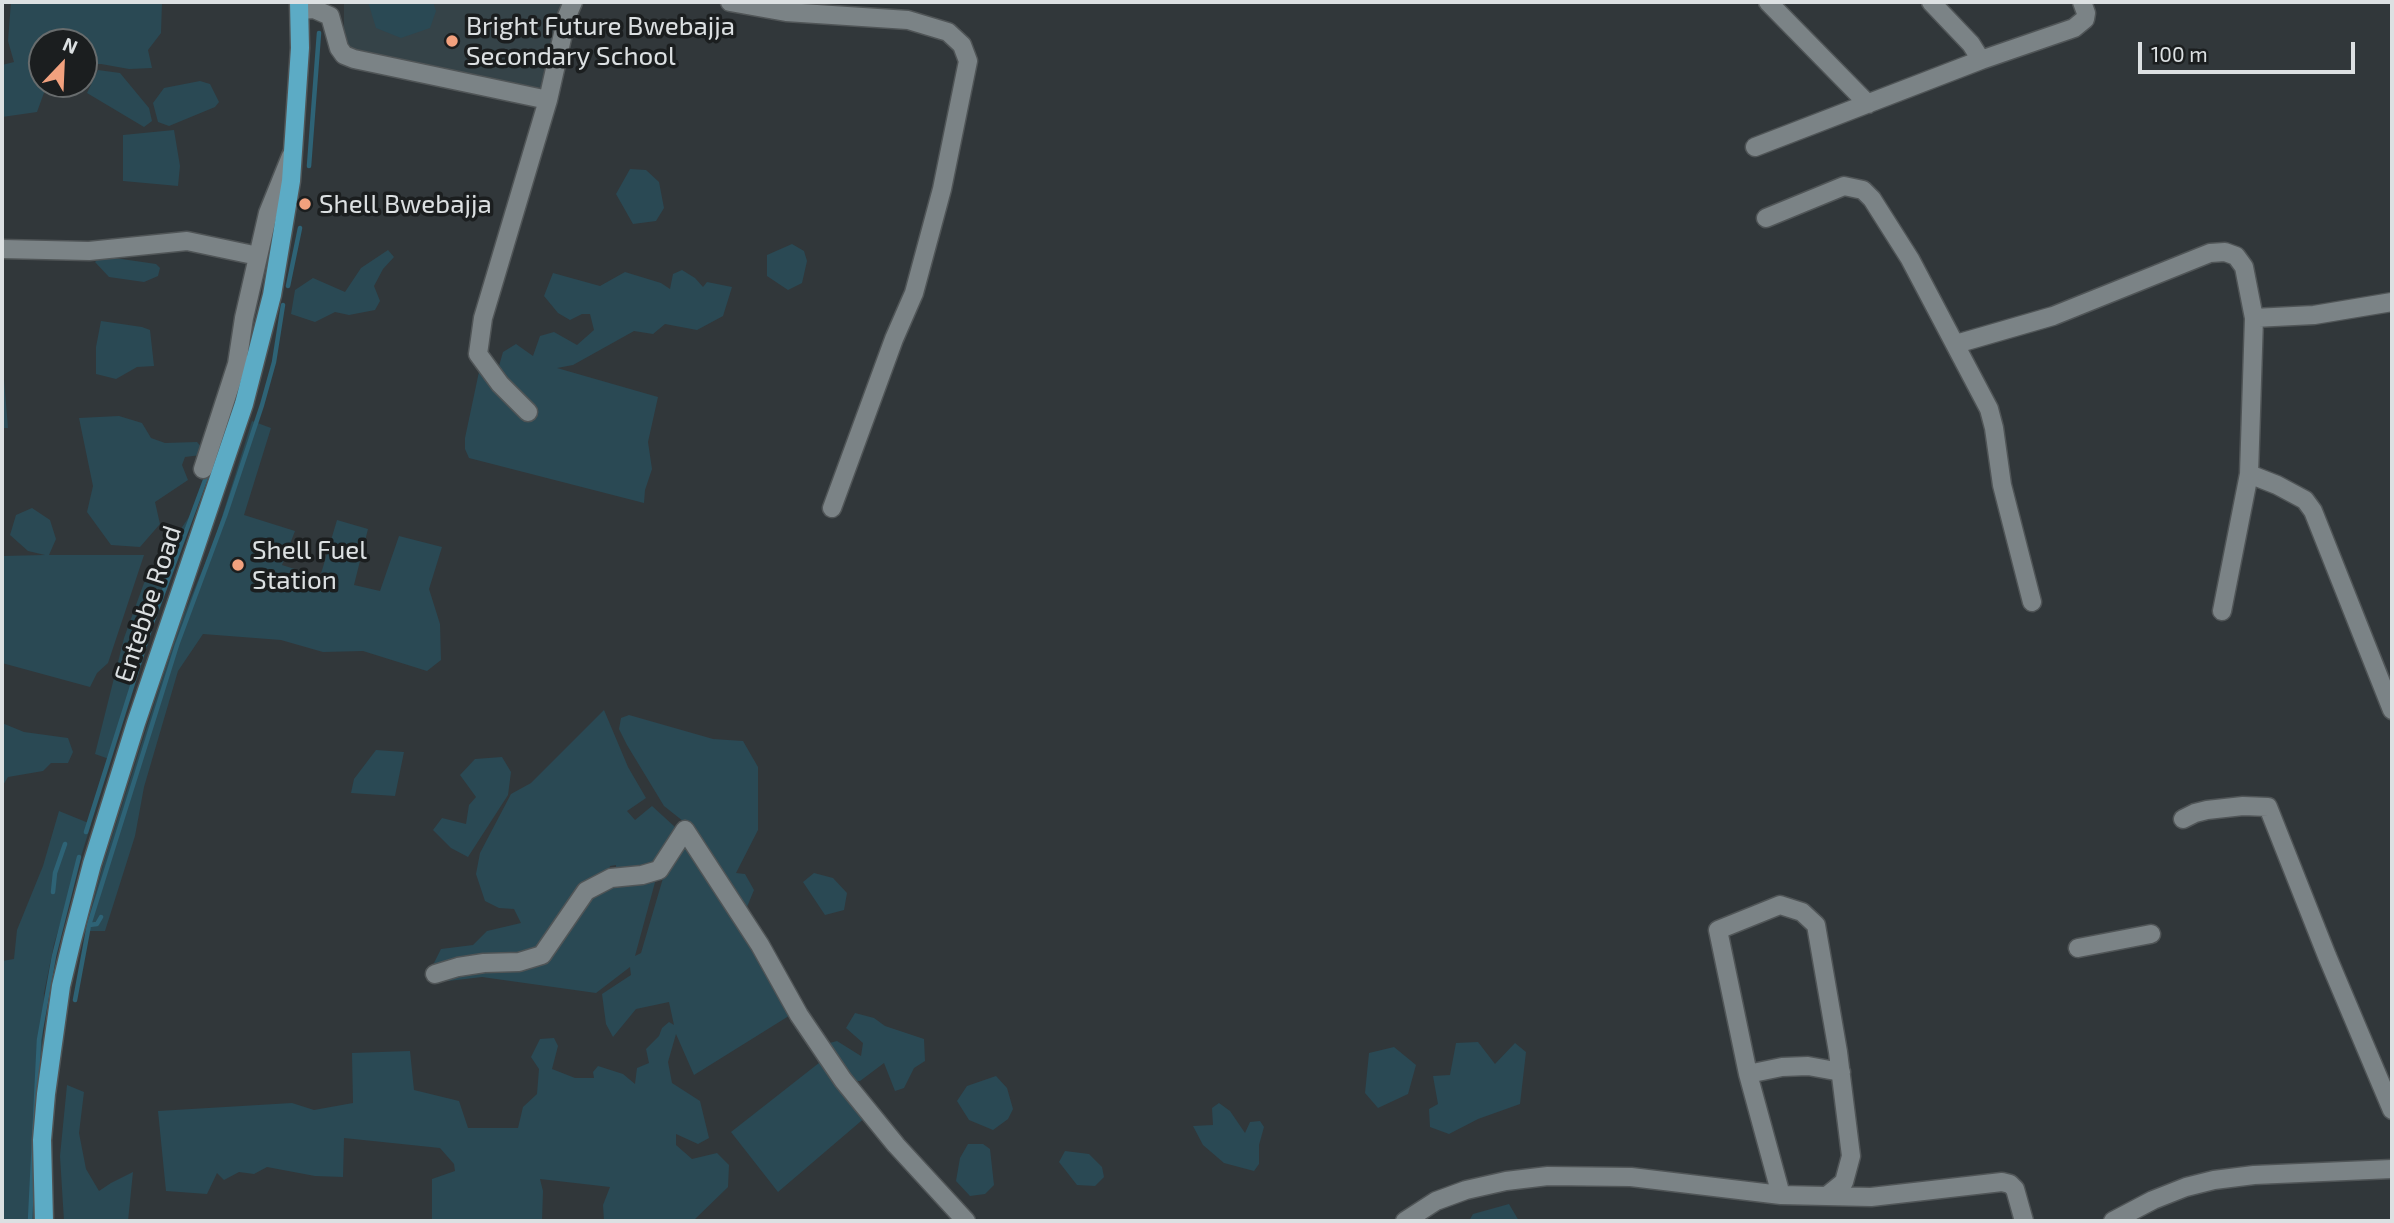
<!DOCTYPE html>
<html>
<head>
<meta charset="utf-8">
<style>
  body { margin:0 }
  #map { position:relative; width:2394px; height:1223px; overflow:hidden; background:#31373a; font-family:"Exo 2",sans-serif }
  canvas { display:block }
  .frame { position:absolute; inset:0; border:4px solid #dce0e2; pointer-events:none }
  .north { position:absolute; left:28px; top:28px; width:70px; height:70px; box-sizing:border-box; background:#1b1e1f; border:2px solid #686c6d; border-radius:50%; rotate:23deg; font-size:19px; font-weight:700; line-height:28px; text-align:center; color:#dce0e2 }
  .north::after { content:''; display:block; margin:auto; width:24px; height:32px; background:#f2a17e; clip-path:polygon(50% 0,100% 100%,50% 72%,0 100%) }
  .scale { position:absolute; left:2138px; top:42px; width:217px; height:32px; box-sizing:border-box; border:4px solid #dce0e2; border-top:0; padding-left:9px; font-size:21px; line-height:24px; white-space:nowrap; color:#dce0e2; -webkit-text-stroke:5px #1b1e1f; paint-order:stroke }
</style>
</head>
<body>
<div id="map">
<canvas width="2394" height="1223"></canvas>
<div class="frame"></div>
<div class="north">N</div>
<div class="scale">100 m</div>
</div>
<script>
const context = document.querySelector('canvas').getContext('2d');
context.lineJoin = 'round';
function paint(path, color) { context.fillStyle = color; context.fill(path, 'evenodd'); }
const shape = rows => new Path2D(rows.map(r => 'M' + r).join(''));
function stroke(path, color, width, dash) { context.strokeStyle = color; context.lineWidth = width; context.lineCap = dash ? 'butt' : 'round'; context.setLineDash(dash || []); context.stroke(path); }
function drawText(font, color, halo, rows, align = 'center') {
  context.font = font + ' "Exo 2",sans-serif'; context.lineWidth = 7; context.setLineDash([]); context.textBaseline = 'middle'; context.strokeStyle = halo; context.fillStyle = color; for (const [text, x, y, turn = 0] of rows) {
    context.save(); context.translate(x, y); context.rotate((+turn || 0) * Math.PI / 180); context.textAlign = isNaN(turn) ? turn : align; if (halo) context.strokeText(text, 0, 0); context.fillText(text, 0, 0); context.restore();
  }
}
paint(shape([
  [344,2,567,2,548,91,357,55,347,47,344,34]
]), '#354348');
paint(shape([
  [11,2,162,2,161,33,148,50,152,68,129,69,101,64,84,64,84,42,42,42,42,52,35,60,42,66,42,84,77,84,65,93,45,90,37,112,2,117,2,65,14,62,8,41],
  [368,2,433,2,436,11,430,28,401,38,376,28],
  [98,70,120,73,149,108,152,121,144,127,87,93],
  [200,81,210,84,219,102,215,107,169,126,158,122,153,103,164,88],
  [174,130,180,166,178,186,123,181,123,135],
  [630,169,646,170,659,182,664,208,656,221,633,224,616,194],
  [792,244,804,251,807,261,802,283,788,290,767,276,767,255],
  [388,250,394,257,383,269,374,286,380,301,375,310,349,315,335,312,315,322,291,314,295,290,313,278,345,292,361,268],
  [101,256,156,264,160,268,158,276,144,282,109,277,95,262],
  [682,270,695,278,703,287,707,282,732,287,723,316,697,330,665,324,653,334,634,331,573,365,557,368,658,397,648,442,652,469,645,490,644,503,469,458,465,449,465,438,480,367,497,373,503,352,516,344,533,356,540,336,554,332,577,345,594,330,590,314,582,314,570,320,558,313,544,296,553,273,600,286,625,272,661,283,670,289,673,274],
  [101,321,142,327,150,330,154,366,137,367,116,379,96,374,96,347],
  [3,367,8,428,2,428,2,368],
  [119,416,142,423,151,438,165,443,197,442,204,450,201,455,185,457,182,465,188,480,155,502,160,524,140,547,111,545,87,512,93,486,79,418],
  [252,421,271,428,244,515,295,531,282,565,320,577,337,520,368,529,354,585,380,591,399,536,442,547,429,589,440,624,441,660,427,671,363,651,323,652,281,640,203,634,178,671,144,787,135,836,105,931,85,931,104,862,179,626,214,542],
  [32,508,50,520,56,539,49,555,144,555,108,663,97,673,90,687,2,663,2,556,45,555,28,551,10,535,16,515],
  [189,517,109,759,95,754,124,638,144,583],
  [604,710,628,767,646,798,627,811,635,820,652,806,675,827,675,837,658,866,616,872,616,865,610,866,608,876,612,882,657,875,635,956,641,953,666,868,693,829,664,806,627,745,619,729,621,718,629,715,713,739,743,741,758,767,758,830,736,873,745,874,754,890,747,907,730,908,792,1014,694,1075,676,1034,668,1062,672,1083,700,1101,709,1138,698,1144,676,1134,676,1145,692,1159,717,1153,729,1165,728,1187,693,1221,604,1221,603,1205,610,1187,540,1179,543,1191,542,1221,432,1221,432,1179,455,1171,454,1164,440,1148,344,1138,343,1177,315,1176,267,1167,254,1174,239,1172,224,1180,217,1173,207,1194,166,1191,158,1111,292,1103,314,1110,353,1103,352,1053,410,1051,414,1090,459,1101,468,1128,518,1128,523,1107,537,1094,539,1069,531,1057,540,1039,554,1038,558,1046,552,1069,575,1078,594,1078,593,1072,598,1066,623,1074,635,1084,637,1068,649,1063,646,1049,659,1036,662,1028,669,1022,674,1025,669,1002,636,1009,613,1037,606,1024,602,994,631,975,630,967,596,993,482,977,448,981,427,977,441,949,473,945,487,931,521,923,514,909,499,908,485,901,476,874,480,853,511,794,531,783],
  [2,723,24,732,68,738,73,752,68,763,51,763,43,771,8,777,2,787],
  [376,750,404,752,395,796,351,793,354,779],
  [502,757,511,772,508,795,468,857,451,848,433,830,442,818,466,824,469,805,476,797,460,775,475,759],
  [59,811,91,824,54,944,44,993,42,1057,36,1115,34,1221,2,1221,2,961,14,959,17,930,43,866],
  [814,873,833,878,847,893,844,910,825,915,803,882],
  [855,1013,874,1018,885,1026,924,1039,925,1061,914,1068,904,1088,895,1091,884,1063,860,1081,841,1081,867,1116,778,1192,731,1132,824,1059,826,1044,837,1041,861,1056,863,1043,846,1028],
  [1478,1042,1495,1064,1515,1043,1526,1052,1520,1104,1478,1119,1449,1134,1430,1127,1429,1109,1438,1104,1433,1076,1450,1075,1456,1043],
  [1394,1047,1416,1065,1408,1094,1378,1108,1365,1093,1369,1053],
  [996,1076,1007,1088,1013,1109,1008,1119,993,1130,969,1120,957,1101,967,1086],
  [67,1085,84,1092,79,1133,86,1169,99,1191,111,1183,133,1172,128,1221,84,1219,82,1221,64,1221,60,1156],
  [1219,1103,1230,1111,1245,1133,1250,1122,1260,1121,1264,1127,1259,1145,1259,1164,1254,1171,1224,1163,1203,1145,1193,1126,1213,1125,1212,1108],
  [968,1144,983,1144,990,1149,994,1185,985,1194,970,1196,956,1181,960,1158],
  [1065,1151,1089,1154,1102,1167,1104,1177,1095,1186,1077,1185,1059,1162],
  [1509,1204,1519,1221,1469,1221,1473,1214]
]), '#2a4954');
stroke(shape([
  [309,166,319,33],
  [288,286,300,228],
  [86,832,152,623,208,472],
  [53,892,55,873,65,844],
  [89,925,177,645,225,516,262,405,274,362,283,305],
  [75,1000,89,925,97,924,101,917],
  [30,1221,39,1040,54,956,79,857]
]), '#2e6376', 4.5);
const minor = shape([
  [730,2,786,12,908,20,948,32,962,45,968,61,942,189,914,293,894,339,832,508],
  [1768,2,1868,104],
  [300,10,314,9,330,16,339,48,344,55,354,59,548,100,483,318,478,354,500,384,528,412],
  [1981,60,2074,28,2085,19,2086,13,2082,2],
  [548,100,567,16,573,2],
  [1755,147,1981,60,1971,44,1931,2],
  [1766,218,1844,186,1863,190,1872,199,1910,259,1989,409,1994,428,2002,485,2032,602],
  [2,249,89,251,187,241,258,256],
  [2254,318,2314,315,2392,302],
  [1956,344,2053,316,2210,253,2225,252,2236,256,2244,267,2254,318,2249,474,2222,611],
  [203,469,237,364,244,318,268,213,291,156],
  [2249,474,2277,485,2305,500,2313,511,2392,710],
  [2183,819,2195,813,2207,810,2243,806,2268,807,2327,956,2392,1110],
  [685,830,760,945,799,1015,843,1080,896,1145,966,1221],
  [2078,948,2151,934],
  [435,974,458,967,484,963,519,962,542,955,586,891,611,878,642,875,659,870,685,830],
  [1748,1074,1782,1067,1808,1066,1841,1072],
  [1781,1195,1748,1074,1718,930,1780,905,1802,912,1816,925,1838,1052,1851,1156,1844,1182,1828,1195],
  [1405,1221,1436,1201,1466,1190,1506,1181,1548,1176,1631,1177,1781,1195,1871,1197,2002,1182,2010,1184,2015,1189,2024,1221],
  [2113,1221,2153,1200,2186,1187,2214,1180,2254,1175,2392,1169]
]);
const major = shape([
  [44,1221,42,1140,46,1094,61,986,72,940,92,864,136,723,244,404,272,295,291,181,300,48,299,2]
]);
stroke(minor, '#505557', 21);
stroke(major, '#505557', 21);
stroke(minor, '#7b8386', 18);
stroke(major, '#5cabc5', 18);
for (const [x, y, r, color] of [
  [452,41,7,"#f2a17e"],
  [305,204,7,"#f2a17e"],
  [238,565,7,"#f2a17e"]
]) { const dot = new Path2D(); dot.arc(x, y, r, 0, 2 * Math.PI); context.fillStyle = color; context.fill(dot); stroke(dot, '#1b1e1f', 2.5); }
drawText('26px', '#dce0e2', '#1b1e1f', [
  ["Bright Future Bwebajja",466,26],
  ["Secondary School",466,56],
  ["Shell Bwebajja",319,204],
  ["Shell Fuel",252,550],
  ["Station",252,580]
], 'left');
drawText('26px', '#dce0e2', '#1b1e1f', [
  ["Entebbe Road",148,604,-72]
]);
</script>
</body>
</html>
